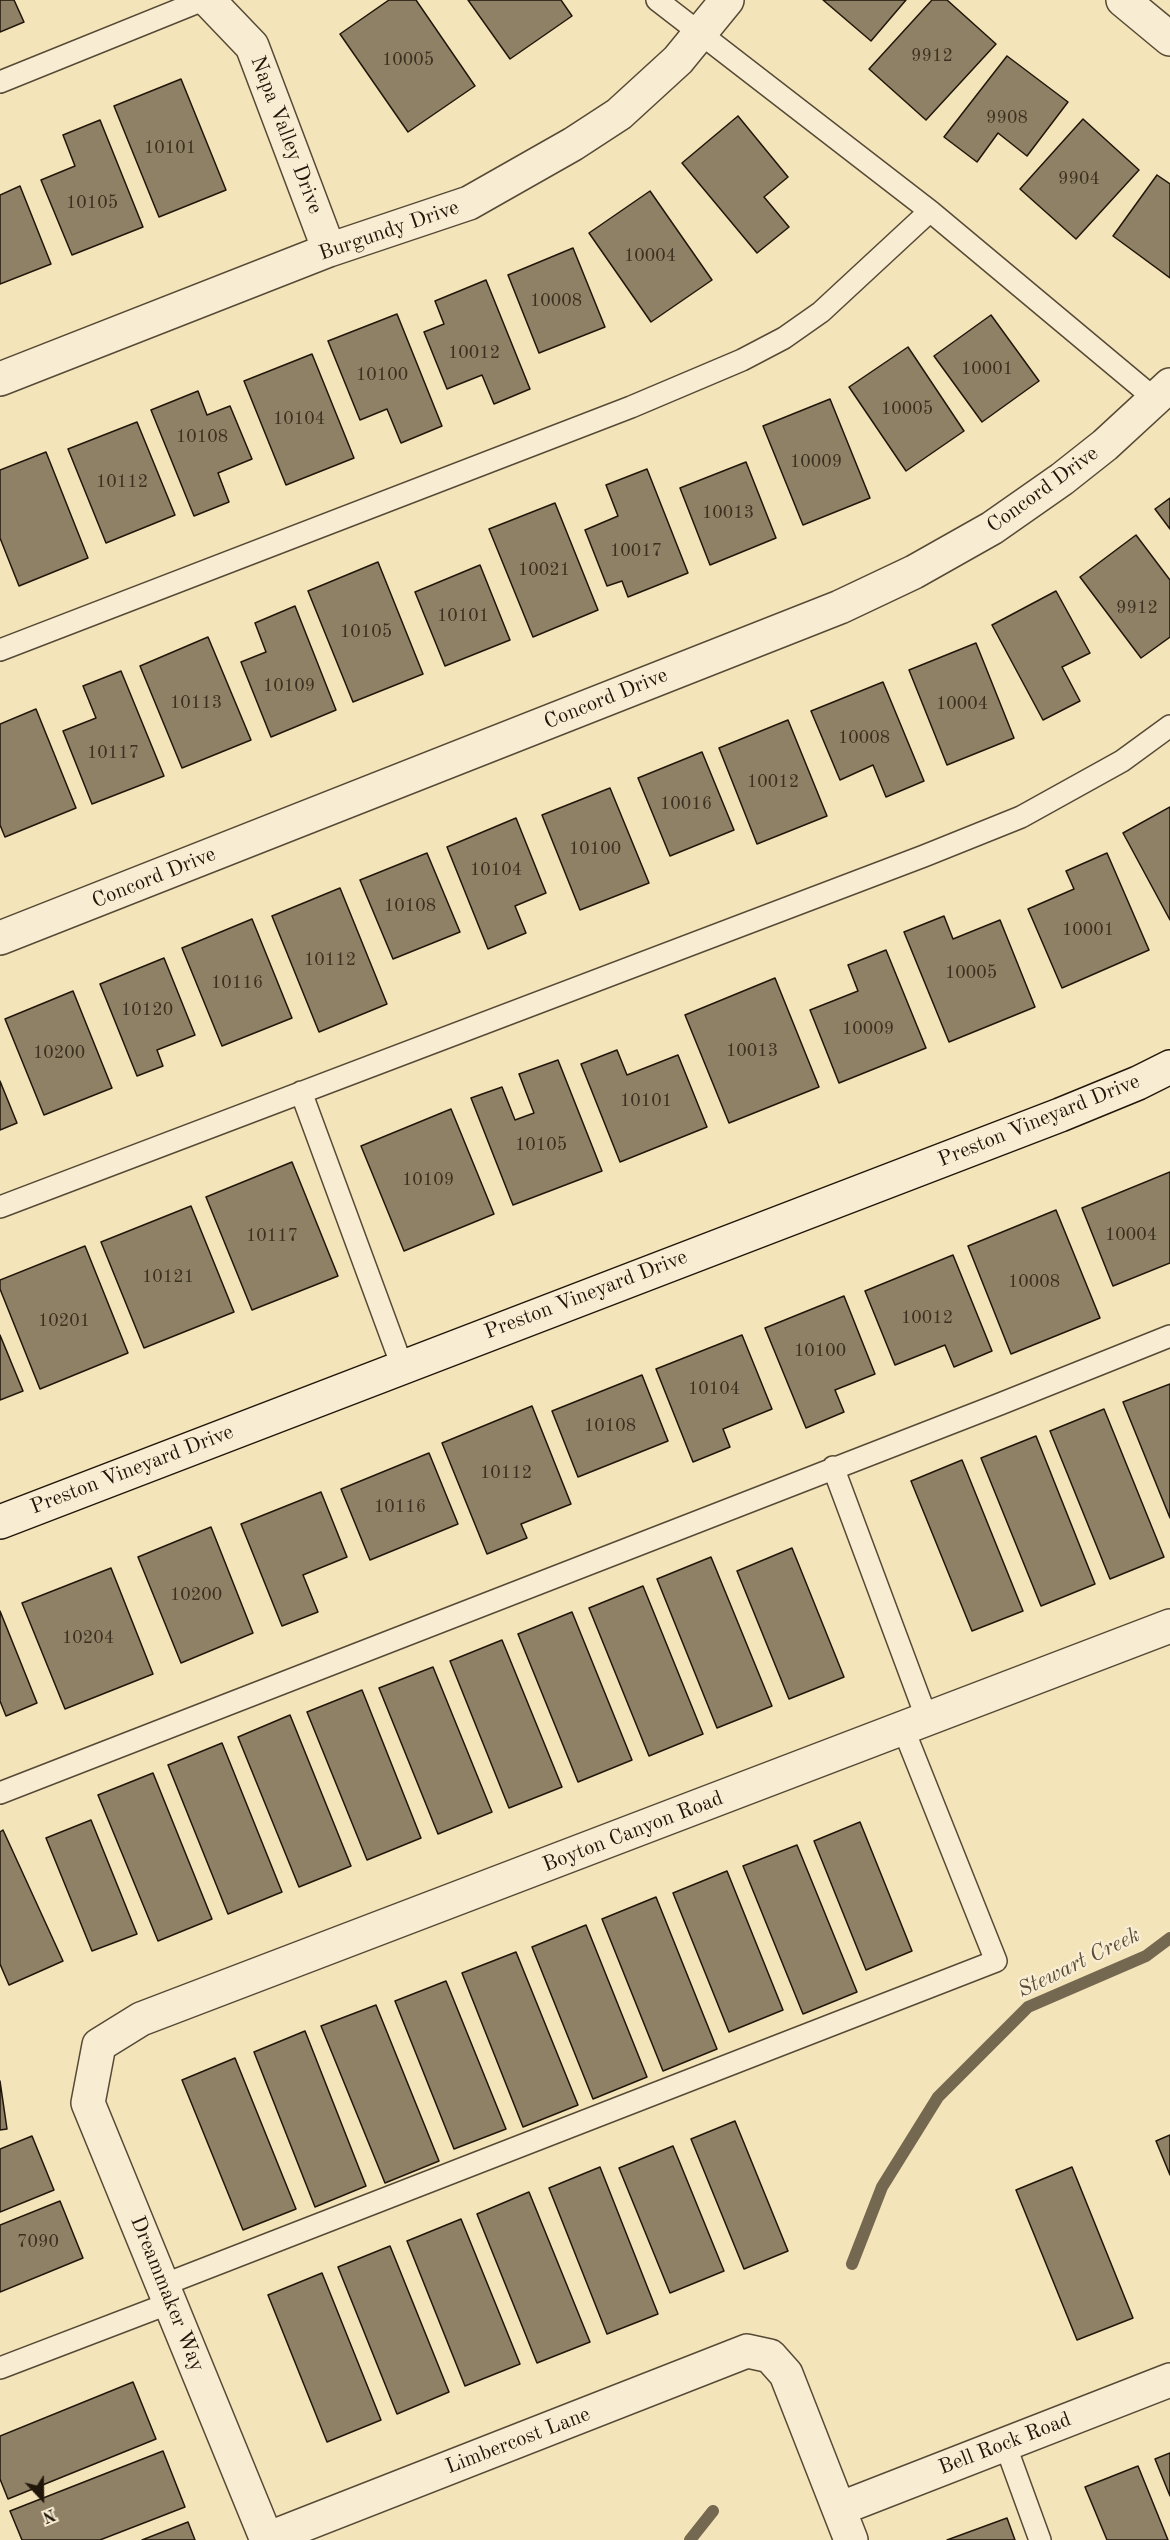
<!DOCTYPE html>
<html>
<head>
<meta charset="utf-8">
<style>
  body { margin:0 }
  #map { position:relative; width:1170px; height:2540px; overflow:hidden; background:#f4e4ba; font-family:"Old Standard TT",serif }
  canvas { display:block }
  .north { position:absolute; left:12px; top:2468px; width:60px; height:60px; -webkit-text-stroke:4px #f8edd2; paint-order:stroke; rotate:158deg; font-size:16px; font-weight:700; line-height:24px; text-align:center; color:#21160a }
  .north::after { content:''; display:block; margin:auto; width:21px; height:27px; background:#21160a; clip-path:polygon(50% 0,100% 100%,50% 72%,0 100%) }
</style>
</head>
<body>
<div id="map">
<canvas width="1170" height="2540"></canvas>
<div class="north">N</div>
</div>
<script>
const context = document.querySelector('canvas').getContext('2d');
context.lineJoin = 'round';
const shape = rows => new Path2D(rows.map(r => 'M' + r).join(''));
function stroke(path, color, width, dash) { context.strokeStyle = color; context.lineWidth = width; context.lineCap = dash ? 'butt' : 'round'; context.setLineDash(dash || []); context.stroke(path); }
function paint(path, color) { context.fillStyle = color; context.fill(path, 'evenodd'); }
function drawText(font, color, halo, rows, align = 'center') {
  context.font = font + ' "Old Standard TT",serif'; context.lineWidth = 5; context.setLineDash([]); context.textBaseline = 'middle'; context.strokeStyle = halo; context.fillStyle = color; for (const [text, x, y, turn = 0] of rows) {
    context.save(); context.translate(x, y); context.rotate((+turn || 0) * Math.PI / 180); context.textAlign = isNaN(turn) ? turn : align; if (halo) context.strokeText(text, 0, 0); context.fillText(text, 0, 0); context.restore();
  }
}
stroke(shape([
  [852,2264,882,2187,938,2097,1028,2007,1146,1956,1170,1938],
  [690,2540,713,2511]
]), '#746850', 12);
const building = shape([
  [0,0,14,0,24,22,0,32,0,0],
  [389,0,416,0,475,86,408,132,340,34,389,0],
  [468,0,561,0,572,16,510,59,468,0],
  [823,0,906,0,871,41,823,0],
  [932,0,947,0,996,44,926,120,869,69,932,0],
  [1007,56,1068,102,1027,156,998,133,977,162,944,137,1007,56],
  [181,79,226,190,159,217,114,106,181,79],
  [738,116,788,177,764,197,789,227,757,253,682,163,738,116],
  [1083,119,1139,170,1076,239,1020,189,1083,119],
  [100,120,143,227,72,255,41,180,75,166,63,135,100,120],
  [1157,175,1170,184,1170,278,1113,236,1157,175],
  [20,186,51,264,0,284,0,195,20,186],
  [650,191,712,280,651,322,589,233,650,191],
  [573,248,605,327,539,353,508,275,573,248],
  [486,280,530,389,494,404,482,375,447,389,424,332,444,324,435,301,486,280],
  [397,314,442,426,401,443,387,409,360,420,328,341,397,314],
  [991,315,1039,381,982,422,934,356,991,315],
  [908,347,964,431,906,471,849,387,908,347],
  [312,354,354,458,286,485,244,381,312,354],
  [198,391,207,415,230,406,252,459,218,473,229,502,194,516,151,410,198,391],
  [830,399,870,498,803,525,763,426,830,399],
  [137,422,175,515,106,543,68,449,137,422],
  [46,452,88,558,19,586,0,538,0,470,46,452],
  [746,462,776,538,710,565,680,488,746,462],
  [647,469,688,573,628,597,622,581,607,586,585,530,618,516,606,485,647,469],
  [1170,498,1170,529,1155,509,1170,498],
  [555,503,598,610,533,637,489,529,555,503],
  [1136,535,1170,580,1170,637,1141,658,1080,577,1136,535],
  [378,562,423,674,353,702,308,591,378,562],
  [480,565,510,640,445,666,415,592,480,565],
  [1056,591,1090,653,1062,667,1080,701,1043,720,992,625,1056,591],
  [295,606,336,710,271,737,241,662,266,652,255,623,295,606],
  [208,637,251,740,182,768,140,666,208,637],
  [976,643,1014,738,947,765,909,670,976,643],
  [121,671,164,776,92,804,63,731,96,718,83,686,121,671],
  [883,682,924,781,886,797,873,765,840,780,811,711,883,682],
  [36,709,76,808,5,837,0,825,0,724,36,709],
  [788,720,827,816,757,844,719,748,788,720],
  [702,752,734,830,670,856,638,778,702,752],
  [610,788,649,883,580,910,542,815,610,788],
  [1170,807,1170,920,1123,833,1170,807],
  [516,818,546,893,515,906,526,933,488,949,447,847,516,818],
  [427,853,460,932,393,959,360,880,427,853],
  [1107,853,1149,950,1062,988,1028,909,1074,889,1066,871,1107,853],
  [340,888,387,1004,319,1032,272,916,340,888],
  [944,916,953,939,1000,920,1035,1007,949,1042,904,932,944,916],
  [252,919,292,1018,222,1046,182,948,252,919],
  [886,950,926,1048,839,1083,810,1010,858,991,848,965,886,950],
  [164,958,195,1035,157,1050,163,1066,137,1076,100,984,164,958],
  [775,978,819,1087,729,1123,685,1015,775,978],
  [73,991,112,1088,44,1115,5,1019,73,991],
  [617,1050,627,1075,678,1055,707,1127,620,1162,581,1064,617,1050],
  [558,1060,602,1171,513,1205,471,1098,502,1087,515,1120,534,1113,519,1074,558,1060],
  [0,1081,17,1123,0,1130,0,1081],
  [451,1109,494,1214,404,1251,361,1146,451,1109],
  [292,1162,338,1276,252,1310,206,1197,292,1162],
  [1170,1172,1170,1263,1113,1286,1082,1208,1170,1172],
  [191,1206,234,1312,144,1348,101,1242,191,1206],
  [1056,1210,1100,1318,1011,1354,968,1246,1056,1210],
  [85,1246,128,1353,40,1389,0,1289,0,1280,85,1246],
  [953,1255,992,1351,954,1367,945,1345,895,1365,865,1291,953,1255],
  [844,1296,875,1374,835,1390,844,1412,806,1428,765,1328,844,1296],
  [0,1335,23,1391,0,1400,0,1335],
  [742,1335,772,1409,723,1429,730,1447,693,1462,656,1369,742,1335],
  [642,1375,668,1441,578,1477,552,1411,642,1375],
  [1170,1384,1170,1518,1123,1402,1170,1384],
  [532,1406,571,1504,521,1524,527,1538,487,1554,442,1443,532,1406],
  [1104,1409,1164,1557,1110,1579,1050,1431,1104,1409],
  [1036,1436,1095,1584,1041,1606,981,1458,1036,1436],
  [429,1453,458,1524,370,1560,341,1489,429,1453],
  [962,1460,1023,1611,972,1631,911,1481,962,1460],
  [321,1492,347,1557,303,1575,318,1612,282,1626,241,1524,321,1492],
  [211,1527,253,1633,181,1663,138,1557,211,1527],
  [792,1548,844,1677,789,1699,737,1571,792,1548],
  [711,1557,772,1706,717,1728,657,1579,711,1557],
  [111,1568,153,1674,65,1709,22,1603,111,1568],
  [643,1586,703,1734,649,1756,589,1608,643,1586],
  [0,1611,37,1703,6,1716,0,1701,0,1611],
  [572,1612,632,1760,578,1782,518,1634,572,1612],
  [502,1640,562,1787,509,1808,450,1661,502,1640],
  [433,1667,492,1812,438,1834,379,1688,433,1667],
  [362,1690,421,1838,367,1860,307,1712,362,1690],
  [290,1715,351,1866,299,1887,238,1737,290,1715],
  [222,1743,282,1892,228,1914,168,1765,222,1743],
  [153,1773,212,1919,158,1941,98,1795,153,1773],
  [91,1820,137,1934,92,1951,46,1838,91,1820],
  [860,1822,912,1951,866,1970,814,1841,860,1822],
  [3,1830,63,1961,9,1985,0,1964,0,1832,3,1830],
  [797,1845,857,1992,803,2014,743,1866,797,1845],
  [727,1871,783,2010,729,2032,673,1893,727,1871],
  [656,1897,717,2049,663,2071,602,1919,656,1897],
  [586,1925,647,2077,593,2099,532,1947,586,1925],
  [516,1952,578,2105,523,2127,462,1973,516,1952],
  [446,1981,506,2129,454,2149,395,2001,446,1981],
  [376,2005,439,2161,385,2183,321,2026,376,2005],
  [305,2031,366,2186,315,2207,254,2052,305,2031],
  [235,2058,296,2209,243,2230,182,2080,235,2058],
  [0,2081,7,2129,0,2130,0,2081],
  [735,2121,788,2251,744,2269,691,2139,735,2121],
  [1170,2135,1170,2175,1156,2141,1170,2135],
  [32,2136,54,2190,0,2212,0,2149,32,2136],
  [673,2146,724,2271,670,2293,619,2168,673,2146],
  [600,2167,658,2314,607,2334,549,2188,600,2167],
  [1072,2167,1133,2318,1077,2340,1016,2190,1072,2167],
  [529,2192,590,2342,537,2363,477,2214,529,2192],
  [60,2201,83,2258,0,2292,0,2225,60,2201],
  [461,2219,520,2364,465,2386,407,2241,461,2219],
  [390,2246,449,2392,397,2414,338,2267,390,2246],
  [322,2273,381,2420,327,2442,268,2295,322,2273],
  [133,2382,156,2439,8,2499,0,2479,0,2436,133,2382],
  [163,2451,185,2507,100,2540,22,2540,10,2511,163,2451],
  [1170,2453,1170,2496,1155,2459,1170,2453],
  [1138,2466,1168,2540,1107,2540,1085,2487,1138,2466],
  [1007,2518,1015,2540,947,2540,1007,2518],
  [188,2522,195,2540,142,2540,188,2522]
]);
paint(building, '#8f8166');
stroke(building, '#21160a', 1.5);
const lane = shape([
  [657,0,930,211,1155,399],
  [0,82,203,0],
  [0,650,631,407,742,360,784,338,821,312,930,211],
  [301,1092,402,1366],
  [0,1207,924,856,1021,817,1122,761,1170,726],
  [833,1467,927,1719],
  [0,1793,1000,1404,1170,1336],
  [163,2285,996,1961,903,1728],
  [0,2368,170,2303],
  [1005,2444,1040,2540]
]);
const street = shape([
  [208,0,252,46,329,250],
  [1123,0,1170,39],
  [0,379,329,250,469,203,573,144,619,114,678,60,727,0],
  [0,938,840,607,914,572,992,528,1062,479,1105,445,1170,385],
  [839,2509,1170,2380],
  [267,2539,747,2351,770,2356,786,2374,851,2540],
  [267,2540,88,2103,99,2045,141,2019,1170,1626]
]);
const secondary = shape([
  [0,1522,1060,1115,1138,1083,1170,1067]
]);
stroke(lane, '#564a36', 24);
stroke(street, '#564a36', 36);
stroke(secondary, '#21160a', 36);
stroke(lane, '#f8edd2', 21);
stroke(street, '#f8edd2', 33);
stroke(secondary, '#f8edd2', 33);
drawText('18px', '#3c3121', null, [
  ["9912",932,56],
  ["10005",408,60],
  ["9908",1007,118],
  ["10101",170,148],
  ["9904",1079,179],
  ["10105",92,203],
  ["10004",650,256],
  ["10008",556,301],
  ["10012",474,353],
  ["10001",987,369],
  ["10100",382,375],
  ["10005",907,409],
  ["10104",299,419],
  ["10108",202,437],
  ["10009",816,462],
  ["10112",122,482],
  ["10013",728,513],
  ["10017",636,551],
  ["10021",544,570],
  ["9912",1137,608],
  ["10101",463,616],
  ["10105",366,632],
  ["10109",289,686],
  ["10113",196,703],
  ["10004",962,704],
  ["10008",864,738],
  ["10117",113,753],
  ["10012",773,782],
  ["10016",686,804],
  ["10100",595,849],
  ["10104",496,870],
  ["10108",410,906],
  ["10001",1088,930],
  ["10112",330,960],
  ["10005",971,973],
  ["10116",237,983],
  ["10120",147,1010],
  ["10009",868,1029],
  ["10013",752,1051],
  ["10200",59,1053],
  ["10101",646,1101],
  ["10105",541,1145],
  ["10109",428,1180],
  ["10004",1131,1235],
  ["10117",272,1236],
  ["10121",168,1277],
  ["10008",1034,1282],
  ["10012",927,1318],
  ["10201",64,1321],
  ["10100",820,1351],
  ["10104",714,1389],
  ["10108",610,1426],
  ["10112",506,1473],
  ["10116",400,1507],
  ["10200",196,1595],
  ["10204",88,1638],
  ["7090",38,2242]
]);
drawText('21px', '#21160a', '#f8edd2', [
  ["Napa Valley Drive",286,135,69],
  ["Burgundy Drive",389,231,-19],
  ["Concord Drive",1043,490,-36],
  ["Concord Drive",606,699,-22],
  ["Concord Drive",154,878,-22],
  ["Preston Vineyard Drive",1039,1121,-22],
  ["Preston Vineyard Drive",586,1295,-21],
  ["Preston Vineyard Drive",132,1470,-21],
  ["Boyton Canyon Road",633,1832,-21],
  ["Dreammaker Way",167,2294,68],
  ["Limbercost Lane",518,2441,-21],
  ["Bell Rock Road",1005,2444,-21]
]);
drawText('italic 22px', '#594c38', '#f8edd2', [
  ["Stewart Creek",1079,1963,-26]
]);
</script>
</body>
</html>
